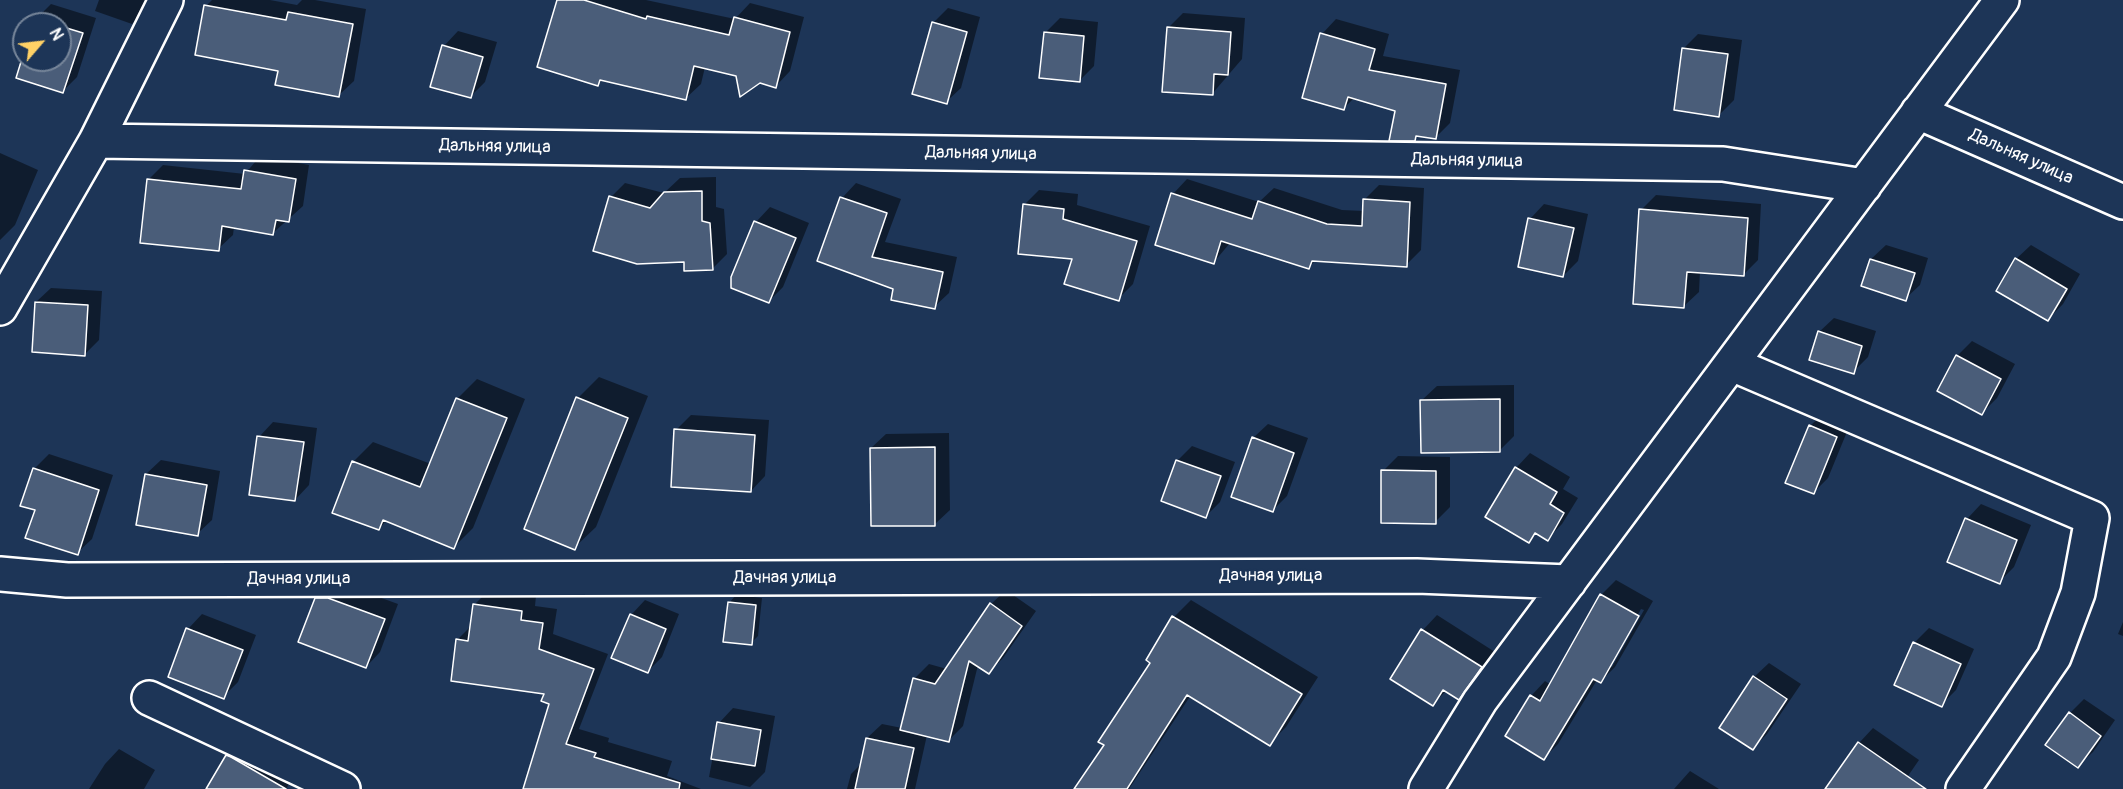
<!DOCTYPE html>
<html>
<head>
<meta charset="utf-8">
<style>
  body { margin:0 }
  #map { position:relative; width:2123px; height:789px; overflow:hidden; background:#1d3557; font-family:Pangolin,sans-serif }
  canvas { display:block }
  .north { position:absolute; left:12px; top:12px; width:60px; height:60px; box-sizing:border-box; background:#1d3557; border:2px solid #77869a; border-radius:50%; rotate:62deg; font-size:16px; font-weight:700; line-height:24px; text-align:center; color:#fff }
  .north::after { content:''; display:block; margin:auto; width:21px; height:27px; background:#ffd166; clip-path:polygon(50% 0,100% 100%,50% 72%,0 100%) }
</style>
</head>
<body>
<div id="map">
<canvas width="2123" height="789"></canvas>
<div class="north">N</div>
</div>
<script>
const context = document.querySelector('canvas').getContext('2d');
context.lineJoin = 'round';
function paint(path, color) { context.fillStyle = color; context.fill(path, 'evenodd'); }
const shape = rows => new Path2D(rows.map(r => 'M' + r).join(''));
function stroke(path, color, width, dash) { context.strokeStyle = color; context.lineWidth = width; context.lineCap = dash ? 'butt' : 'round'; context.setLineDash(dash || []); context.stroke(path); }
function drawText(font, color, halo, rows, align = 'center') {
  context.font = font + ' Pangolin,sans-serif'; context.lineWidth = 4.5; context.setLineDash([]); context.textBaseline = 'middle'; context.strokeStyle = halo; context.fillStyle = color; for (const [text, x, y, turn = 0] of rows) {
    context.save(); context.translate(x, y); context.rotate((+turn || 0) * Math.PI / 180); context.textAlign = isNaN(turn) ? turn : align; if (halo) context.strokeText(text, 0, 0); context.fillText(text, 0, 0); context.restore();
  }
}
paint(shape([
  [99,0,151,0,146,10,132,24,95,11],
  [212,0,270,0,297,5,302,0,315,0,366,9,354,81,339,95,279,69,206,6],
  [559,0,646,0,735,19,750,3,804,17,790,71,776,86,705,67,701,84,686,98,603,79,598,84],
  [51,4,96,18,77,77,63,91,18,77,24,57,24,60,60,60,60,24,35,24,37,18],
  [948,8,980,17,961,88,946,102,933,23],
  [1183,13,1245,18,1242,59,1212,94,1168,28],
  [1060,18,1098,22,1094,66,1079,81,1045,33],
  [1336,19,1389,34,1383,56,1460,70,1450,123,1435,138,1419,135,1414,139,1396,110,1355,97,1344,108,1322,34],
  [458,31,497,42,485,82,470,97,444,46],
  [1698,34,1742,40,1734,100,1719,115,1684,48],
  [0,153,38,170,15,225,0,240],
  [260,156,309,165,303,206,273,233,234,227,233,235,218,249,148,180,163,165,245,174],
  [716,177,716,207,724,209,727,254,712,269,686,261,611,197,625,183,664,193,680,178],
  [1187,179,1259,202,1274,188,1342,210,1364,211,1365,199,1379,185,1424,188,1421,250,1406,265,1316,260,1308,268,1230,243,1214,262,1173,194],
  [856,183,901,199,885,242,957,257,949,293,934,307,895,288,819,260,842,198],
  [1039,190,1078,194,1077,205,1150,226,1133,284,1118,299,1074,258,1024,205],
  [1656,195,1761,204,1758,260,1743,275,1700,271,1699,292,1684,306,1641,210],
  [1544,204,1588,214,1578,261,1563,276,1530,219],
  [770,207,809,223,783,287,768,302,733,278,756,222],
  [1886,245,1928,258,1920,285,1905,299,1871,259],
  [2031,245,2080,274,2063,304,2048,319,2016,259],
  [51,288,102,291,99,340,85,354,36,302],
  [1834,318,1876,331,1868,357,1853,372,1819,332],
  [1972,341,2015,364,1997,398,1982,413,1957,356],
  [599,377,648,396,596,527,574,548,578,398],
  [477,379,525,399,473,528,454,547,387,520,379,529,353,462,373,442,431,464,457,399],
  [1514,385,1514,436,1499,451,1422,400,1437,386],
  [1825,412,1851,422,1828,478,1814,492,1810,426],
  [691,415,769,420,765,476,751,491,676,430],
  [273,422,317,428,309,485,295,500,259,437],
  [1268,424,1308,438,1287,496,1273,510,1253,438],
  [949,433,950,510,935,524,871,448,886,434],
  [1192,446,1235,462,1220,502,1206,516,1163,500,1178,460],
  [1530,453,1570,477,1563,489,1578,498,1562,524,1547,539,1537,533,1528,541,1516,468],
  [49,454,113,475,92,539,77,553,37,509,34,469],
  [1398,456,1450,457,1450,507,1435,522,1383,471],
  [161,460,220,471,212,520,197,534,146,474],
  [1981,504,2031,525,2014,567,1999,582,1967,519],
  [1616,580,1653,601,1615,667,1600,682,1597,680,1558,744,1544,758,1531,696,1545,681,1551,685,1601,595],
  [1641,609,1644,610,1612,667,1609,667],
  [331,584,343,584,398,604,380,652,366,667,316,599],
  [489,590,536,596,535,606,557,609,553,634,608,654,579,729,609,738,608,742,672,761,667,776,701,789,524,789,551,703,546,692,457,640,471,626,474,605],
  [1006,590,1036,611,1003,658,989,672,978,665,963,726,949,740,927,735,915,789,847,789,851,774,862,763,867,738,882,724,902,728,914,679,929,664,947,669,991,604],
  [736,595,762,598,758,636,751,643,729,603],
  [645,600,679,614,662,657,647,672,631,615],
  [1191,600,1318,677,1286,727,1269,744,1191,695,1129,789,1076,789,1106,745,1174,617],
  [202,614,256,635,238,682,223,697,188,629],
  [1437,615,1495,652,1473,683,1459,698,1447,690,1433,704,1392,678,1423,630],
  [2123,622,2123,636,2118,634],
  [1929,628,1974,649,1956,690,1941,705,1914,643],
  [1769,663,1801,684,1767,734,1753,748,1754,677],
  [2084,699,2115,720,2093,752,2078,766,2070,713],
  [733,708,775,716,765,772,750,787,709,777,719,723],
  [1873,728,1919,760,1899,789,1839,789,1859,743],
  [241,741,296,772,286,789,208,789,227,756],
  [119,749,155,770,144,789,89,789,105,764],
  [1690,771,1719,789,1674,789]
]), '#0007');
const building = shape([
  [557,0,584,0,646,19,647,16,729,35,734,17,790,32,776,88,760,83,740,97,736,76,694,66,686,100,600,80,598,86,537,67,557,0],
  [204,5,286,20,288,12,353,24,339,97,275,85,278,71,195,55,204,5],
  [932,22,967,32,947,104,912,94,932,22],
  [60,26,83,33,63,93,16,78,24,52,24,60,60,60,60,26],
  [1167,27,1231,32,1228,75,1214,74,1213,95,1162,92,1167,27],
  [1044,32,1084,36,1080,82,1039,78,1044,32],
  [1320,33,1375,49,1369,70,1446,84,1436,139,1416,136,1415,141,1389,141,1395,111,1348,97,1344,110,1302,98,1320,33],
  [442,45,483,57,471,98,430,87,442,45],
  [1682,48,1728,54,1719,117,1674,110,1682,48],
  [244,170,296,179,289,222,276,220,273,235,222,226,219,251,140,243,147,179,241,189,244,170],
  [702,191,702,221,710,223,713,270,684,271,684,262,637,264,593,251,609,196,650,208,664,192,702,191],
  [1171,193,1252,219,1258,201,1327,224,1362,226,1363,199,1410,202,1407,267,1312,261,1309,269,1221,241,1214,264,1155,245,1171,193],
  [840,197,887,213,872,257,943,272,935,309,891,300,893,289,817,261,840,197],
  [1023,204,1064,209,1063,219,1137,241,1119,301,1064,284,1072,259,1018,254,1023,204],
  [1639,209,1748,218,1744,276,1687,272,1684,308,1633,304,1639,209],
  [1528,218,1574,228,1563,277,1518,267,1528,218],
  [754,221,796,238,769,303,731,288,731,277,754,221],
  [2015,258,2067,289,2048,321,1996,291,2015,258],
  [1870,259,1915,273,1906,301,1861,286,1870,259],
  [35,302,88,305,85,356,32,352,35,302],
  [1818,331,1862,346,1854,374,1809,360,1818,331],
  [1956,355,2001,379,1982,415,1937,391,1956,355],
  [576,397,628,418,575,550,524,529,576,397],
  [456,398,507,418,454,549,383,520,379,530,332,513,352,461,420,487,456,398],
  [1500,399,1500,452,1421,453,1420,400,1500,399],
  [1809,425,1837,437,1814,494,1785,483,1809,425],
  [674,429,755,435,751,492,671,487,674,429],
  [257,436,304,442,295,501,249,495,257,436],
  [1252,437,1294,453,1273,512,1231,497,1252,437],
  [935,447,935,526,871,526,870,448,935,447],
  [1176,460,1221,476,1206,518,1161,501,1176,460],
  [1515,467,1557,492,1550,504,1564,513,1548,541,1535,533,1529,543,1485,517,1515,467],
  [33,468,99,490,78,555,25,538,35,510,20,506,33,468],
  [1381,470,1436,471,1436,524,1381,523,1381,470],
  [145,474,207,485,198,536,136,525,145,474],
  [1965,518,2017,540,2000,584,1947,562,1965,518],
  [1600,594,1639,616,1601,683,1593,679,1544,760,1505,736,1530,695,1540,701,1600,594],
  [315,598,328,598,385,619,366,668,298,642,315,598],
  [728,602,756,605,752,645,723,642,728,602],
  [990,603,1022,626,989,674,969,661,949,742,900,730,913,678,935,684,990,603],
  [473,604,522,611,521,620,543,623,539,649,594,669,566,744,596,753,594,757,680,783,679,789,523,789,549,704,541,701,544,694,451,681,456,639,468,641,473,604],
  [630,614,666,629,648,673,611,658,630,614],
  [1172,616,1302,694,1270,746,1187,695,1127,789,1074,789,1104,745,1098,742,1150,663,1146,660,1172,616],
  [186,628,243,650,224,699,168,677,186,628],
  [1421,629,1482,667,1459,700,1443,690,1433,706,1390,679,1421,629],
  [1913,642,1961,664,1942,707,1894,685,1913,642],
  [1753,676,1787,699,1753,750,1719,728,1753,676],
  [2069,712,2101,736,2078,768,2045,745,2069,712],
  [717,722,761,730,755,766,711,759,717,722],
  [866,738,914,748,905,789,855,789,866,738],
  [1858,742,1926,789,1825,789,1858,742],
  [226,755,231,757,286,789,206,789,226,755]
]);
paint(building, '#4a5d79');
stroke(building, '#fff', 1.5);
const minor = shape([
  [1918,112,2123,202],
  [96,141,1723,164,1864,186],
  [0,308,96,141,166,0],
  [1732,364,2092,518,2078,593,2054,657,1963,789],
  [0,574,67,580,1417,576,1569,582],
  [149,698,343,789],
  [1426,789,1480,701,2002,0]
]);
stroke(minor, '#fff', 38);
stroke(minor, '#1d3557', 33);
drawText('18px', '#fff', '#1d3557', [
  ["Дальняя улица",495,147,1],
  ["Дальняя улица",981,154,1],
  ["Дальняя улица",2021,157,24],
  ["Дальняя улица",1467,161,1],
  ["Дачная улица",1271,576],
  ["Дачная улица",785,578],
  ["Дачная улица",299,579]
]);
</script>
</body>
</html>
